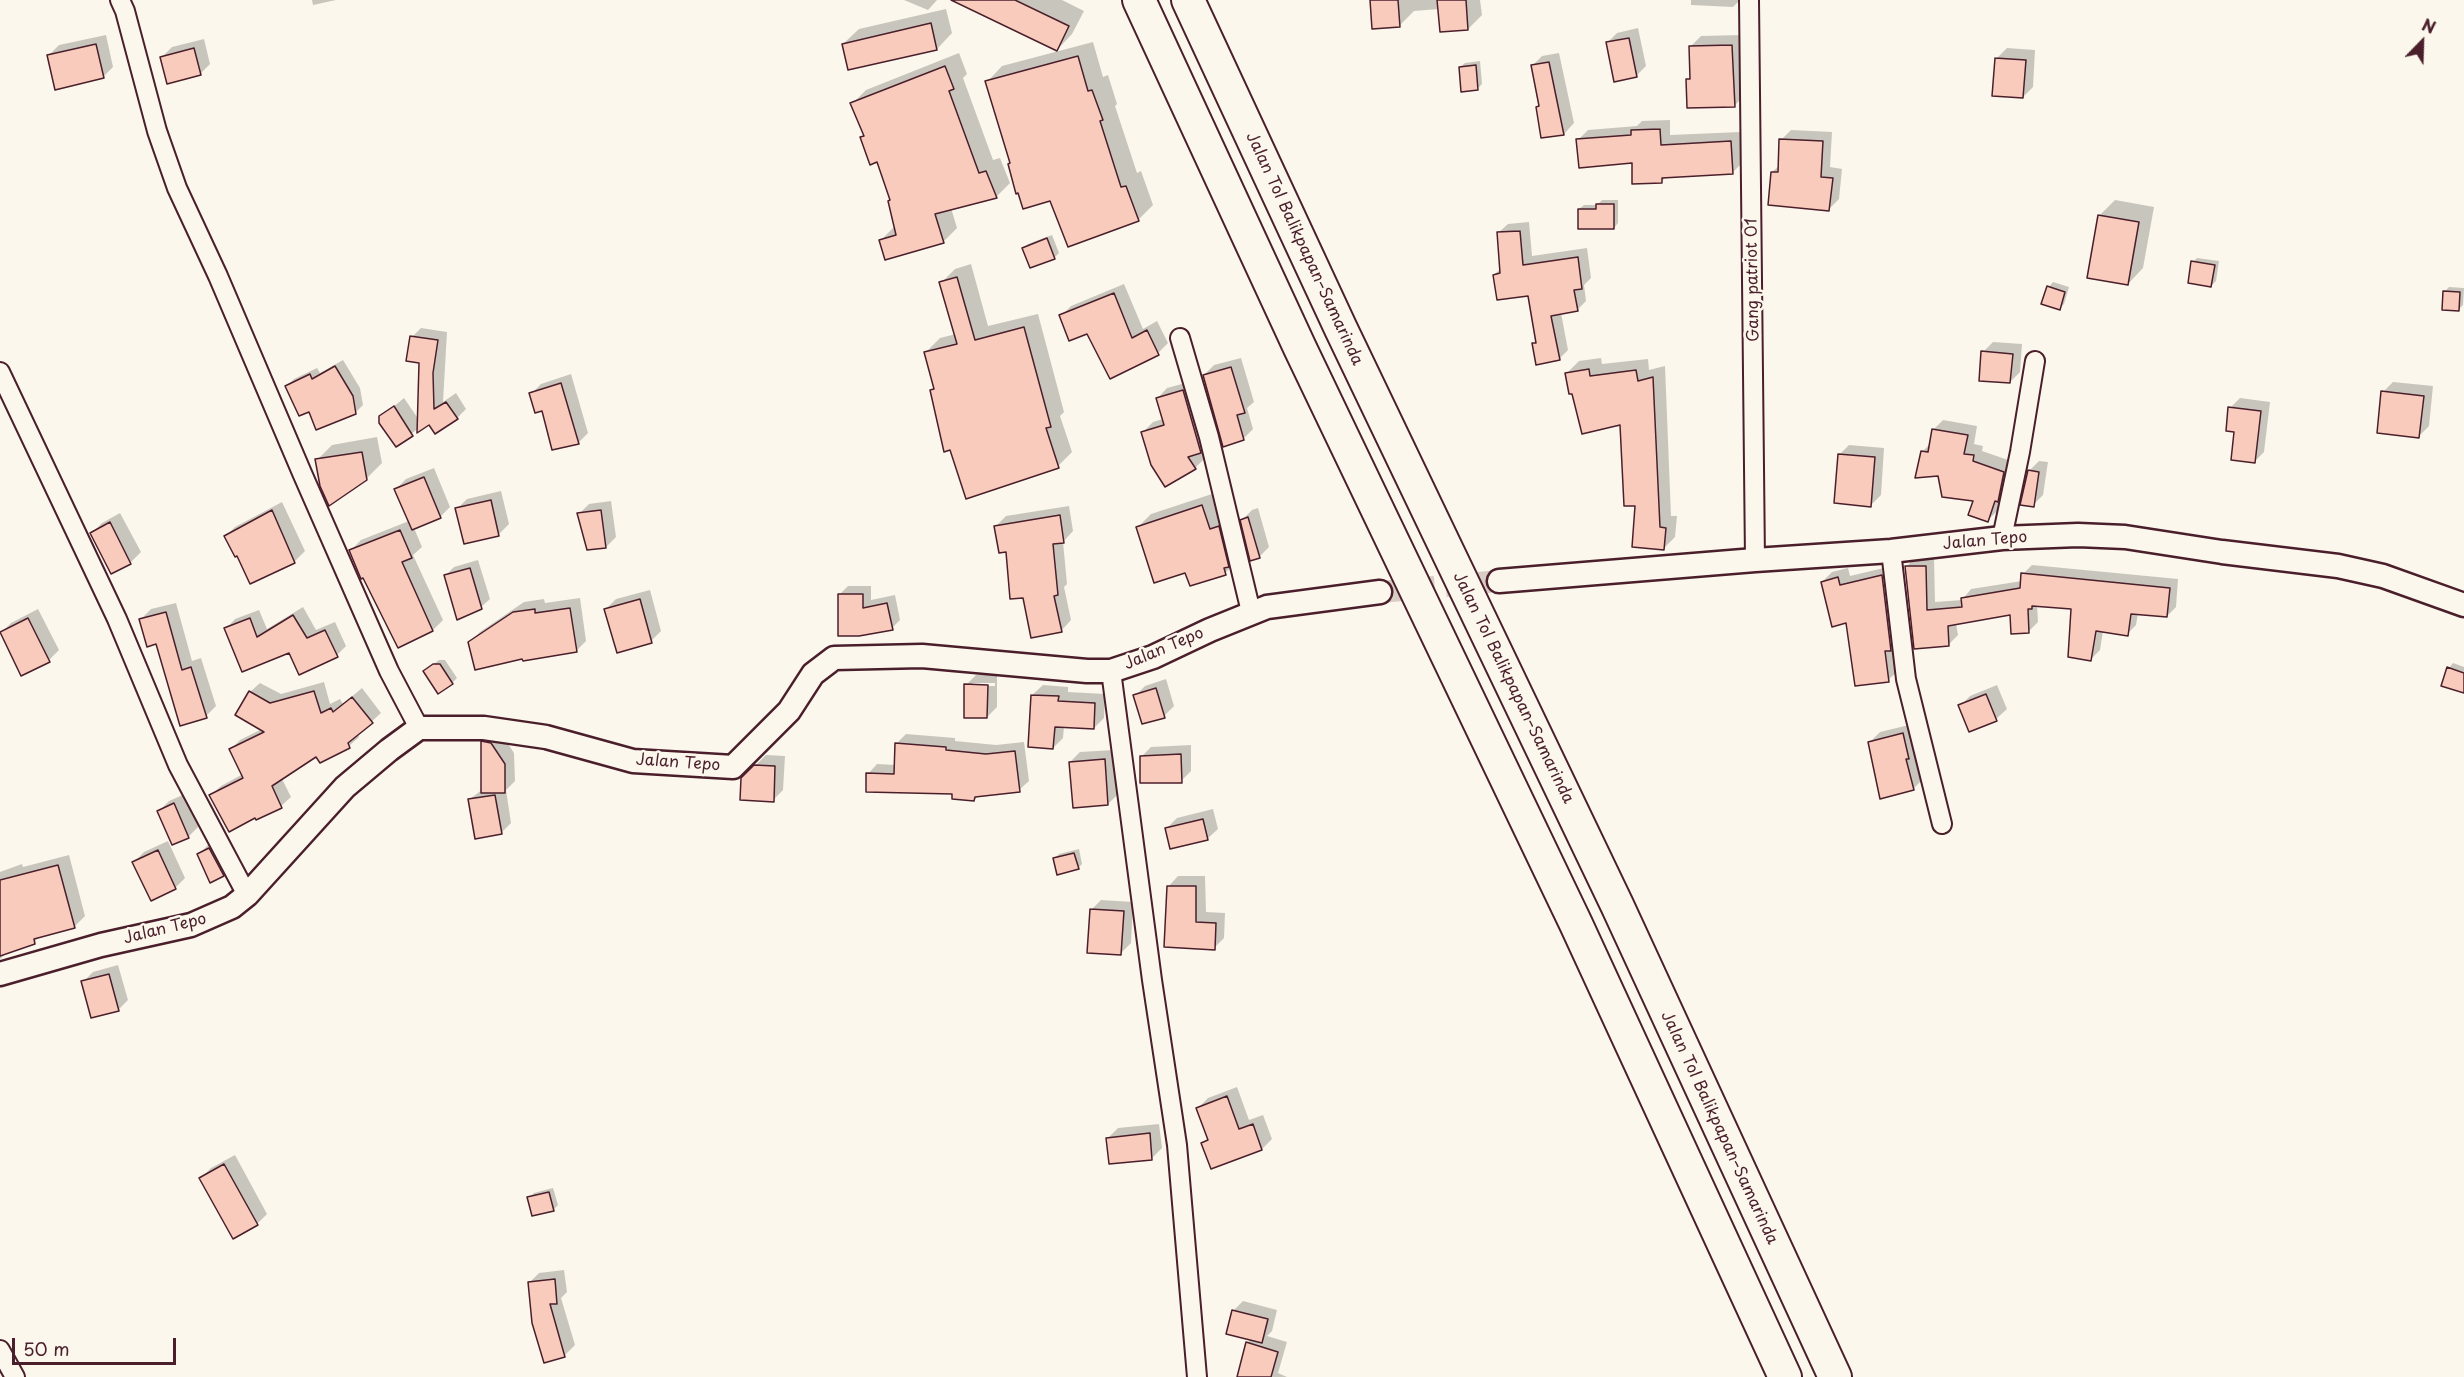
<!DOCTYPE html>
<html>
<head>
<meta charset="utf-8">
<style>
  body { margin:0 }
  #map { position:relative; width:2464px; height:1377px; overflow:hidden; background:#fbf7ec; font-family:"Playpen Sans",sans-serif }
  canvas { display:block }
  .north { position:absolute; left:2392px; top:12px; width:60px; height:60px; -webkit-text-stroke:4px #fbf7ec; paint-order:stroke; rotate:23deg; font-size:16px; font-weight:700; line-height:24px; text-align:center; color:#4a1f2b }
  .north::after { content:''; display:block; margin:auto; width:21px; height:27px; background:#4a1f2b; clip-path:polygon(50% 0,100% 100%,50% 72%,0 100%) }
  .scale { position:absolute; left:12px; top:1338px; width:164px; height:27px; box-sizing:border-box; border:3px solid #4a1f2b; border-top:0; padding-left:8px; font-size:18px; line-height:21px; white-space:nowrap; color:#4a1f2b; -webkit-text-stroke:4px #fbf7ec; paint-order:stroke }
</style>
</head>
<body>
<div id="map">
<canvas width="2464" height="1377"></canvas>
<div class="north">N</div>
<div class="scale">50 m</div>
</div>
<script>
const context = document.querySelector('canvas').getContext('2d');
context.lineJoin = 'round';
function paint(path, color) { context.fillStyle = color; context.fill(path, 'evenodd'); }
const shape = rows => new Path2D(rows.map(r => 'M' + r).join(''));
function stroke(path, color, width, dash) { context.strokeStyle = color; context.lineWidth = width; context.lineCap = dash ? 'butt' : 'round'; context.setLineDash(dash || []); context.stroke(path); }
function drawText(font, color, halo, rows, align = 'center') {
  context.font = font + ' "Playpen Sans",sans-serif'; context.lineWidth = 5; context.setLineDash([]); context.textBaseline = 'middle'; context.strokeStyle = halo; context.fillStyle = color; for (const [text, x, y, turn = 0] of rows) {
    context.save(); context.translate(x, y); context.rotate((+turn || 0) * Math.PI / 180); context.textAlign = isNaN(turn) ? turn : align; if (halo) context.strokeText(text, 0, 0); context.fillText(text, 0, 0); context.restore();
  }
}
paint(shape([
  [312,0,336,0,313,5],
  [904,0,937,0,928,10],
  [954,0,1062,0,1084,11,1072,34,1057,50],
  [1372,0,1480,0,1482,15,1468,29,1439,9,1414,11,1399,26],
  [1691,0,1740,0,1733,7,1691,5],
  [946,9,952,33,937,49,843,44,859,29],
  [1638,28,1646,66,1636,76,1607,43,1617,33],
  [106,35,113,67,103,77,49,55,59,45],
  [1742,35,1744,96,1734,106,1688,80,1691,77,1691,46,1701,36],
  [204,39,210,64,200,74,162,57,172,47],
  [1093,42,1103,77,1108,75,1117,104,1115,106,1137,173,1141,171,1153,205,1138,220,1051,199,1012,162,987,82,1002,66],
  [2007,48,2035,50,2033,87,2023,97,1997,58],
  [959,53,967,74,963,78,993,160,1000,158,1010,183,996,197,951,208,957,228,943,242,881,240,895,226,891,199,877,160,862,137,865,135,852,104,866,90],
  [1559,53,1574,123,1564,134,1532,66,1542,56],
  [1480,61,1482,84,1477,89,1460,67,1465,63],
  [1670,120,1670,135,1741,132,1743,162,1733,172,1667,176,1661,182,1633,162,1578,140,1588,130,1637,126,1642,121],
  [1791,130,1832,132,1830,167,1842,169,1839,199,1829,209,1772,172,1780,165,1781,140],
  [1602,200,1618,200,1618,223,1614,228,1579,209,1584,205,1597,205],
  [2115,200,2154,207,2143,268,2128,284,2099,216],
  [1529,222,1532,256,1587,248,1591,278,1584,285,1586,301,1577,310,1561,313,1568,350,1559,359,1534,344,1537,341,1529,294,1494,275,1501,268,1498,233,1508,224],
  [1052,235,1059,253,1054,258,1024,248,1028,244],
  [2197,258,2219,261,2216,281,2211,286,2193,262],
  [971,264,988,326,1038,314,1064,412,1060,416,1072,452,1058,466,932,390,935,387,926,352,940,338,956,334,941,283,955,269],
  [2053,282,2069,287,2064,304,2059,309,2049,287],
  [1124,284,1143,329,1157,321,1168,343,1158,353,1087,332,1061,316,1071,306],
  [2449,287,2464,288,2463,305,2459,309,2444,292],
  [421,328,447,332,443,402,456,393,466,409,457,418,429,423,419,428,396,445,381,417,404,398,419,420,420,362,412,337],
  [1993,342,2022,344,2020,372,2010,382,1983,352],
  [1241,358,1254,402,1247,408,1253,429,1243,439,1204,375,1214,365],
  [1601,358,1602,364,1648,359,1649,370,1665,366,1671,516,1677,516,1675,537,1664,548,1637,504,1622,423,1567,373,1579,361],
  [343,360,360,388,363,405,355,413,309,410,287,386,294,379,317,368,320,373],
  [571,374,588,433,578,443,543,409,531,394,541,384],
  [1193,381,1211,442,1201,451,1205,458,1195,468,1143,432,1153,422,1163,419,1157,399,1167,388],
  [2393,382,2433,386,2429,426,2419,436,2383,392],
  [2240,398,2270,402,2264,452,2254,462,2236,431,2230,408],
  [1943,420,1977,426,1974,444,1983,446,1982,451,2014,462,1998,510,1988,520,1975,500,1939,474,1923,451,1931,443,1933,430],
  [377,437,382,463,366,479,317,460,332,445],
  [1849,445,1884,448,1881,495,1871,505,1839,455],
  [2039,461,2048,462,2043,495,2033,505,2029,471],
  [434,468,450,507,440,517,414,528,422,547,413,555,443,620,433,630,351,550,361,540,409,521,396,489,406,479],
  [501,491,509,524,499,534,465,542,457,509,467,499],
  [1215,493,1238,560,1225,573,1186,571,1137,528,1151,514],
  [611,501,616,537,606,547,579,514,589,504],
  [282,502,305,551,295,561,251,582,238,554,225,537,235,527],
  [1069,506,1073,531,1063,542,1067,584,1064,587,1071,620,1061,631,1007,550,996,526,1006,516],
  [1258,508,1269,547,1259,557,1242,520,1252,510],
  [120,513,141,552,131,562,112,572,92,533,102,523],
  [1934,557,1935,602,1962,600,1971,589,2022,581,2023,574,2032,565,2178,579,2176,607,2167,616,2138,613,2136,625,2127,634,2103,631,2100,650,2091,659,2073,607,2037,605,2038,622,2029,631,2011,613,1956,623,1958,635,1949,644,1915,647,1906,567,1915,558],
  [478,560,490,599,481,607,446,575,454,567],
  [1892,566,1899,670,1888,680,1822,582,1832,572,1848,568,1850,576],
  [848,586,871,586,871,600,895,595,900,620,892,628,840,594],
  [650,590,661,631,651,641,606,609,616,599],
  [580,598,586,641,576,651,470,642,480,632,524,602,544,599,545,603],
  [176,603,192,661,201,658,216,706,206,716,141,619,151,609],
  [303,607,316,630,335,622,346,646,337,655,290,651,226,629,235,619,259,610,267,629],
  [38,609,59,650,49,660,22,674,1,633,11,623],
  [439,660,445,660,457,678,452,683,430,667],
  [2453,663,2464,667,2464,690,2449,668],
  [976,675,997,675,997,707,987,717,966,685],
  [973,683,995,683,995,686,973,686],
  [1166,679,1174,706,1164,716,1135,696,1145,686],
  [324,682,330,704,340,699,343,704,362,688,381,713,358,734,359,737,349,746,320,761,317,755,282,779,291,797,281,806,257,818,211,795,221,786,243,774,231,749,240,740,262,729,250,692,260,683,281,694],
  [1043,685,1068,687,1068,692,1105,694,1104,718,1094,728,1064,726,1063,738,1053,748,1032,695],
  [1997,685,2007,709,1996,719,1969,731,1960,706,1970,696],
  [1913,724,1923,779,1913,789,1870,742,1880,732],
  [492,732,501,733,514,753,515,781,506,790,511,823,501,833,470,799,483,789,482,742],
  [906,734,955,738,955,741,996,745,1024,742,1029,781,1019,790,979,795,974,800,954,793,868,774,877,764,896,765,896,744],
  [1191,745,1191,771,1181,781,1141,757,1151,747],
  [1114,750,1118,794,1108,804,1070,762,1080,752],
  [766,755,785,756,783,790,773,800,742,779],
  [185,794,199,826,189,836,173,843,159,811,169,801],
  [1213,809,1218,829,1207,839,1167,828,1177,818],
  [220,839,234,865,224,875,198,855,208,845],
  [168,841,185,878,175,888,134,862,144,852],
  [1079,849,1082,864,1078,868,1054,859,1059,854],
  [69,855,85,916,74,927,41,935,34,942,9,951,0,959,0,872,22,864,23,867],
  [1178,876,1205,876,1206,912,1225,913,1224,938,1214,948,1168,887],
  [1101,900,1133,902,1131,943,1121,953,1091,910],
  [118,965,128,1000,118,1010,83,982,93,972],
  [1237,1087,1249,1120,1263,1115,1272,1139,1262,1149,1203,1143,1209,1137,1198,1108,1208,1098],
  [1159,1124,1162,1148,1152,1158,1108,1138,1118,1128],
  [235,1155,267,1214,257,1224,201,1178,211,1168],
  [553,1188,558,1205,553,1210,529,1198,534,1193],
  [564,1270,567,1292,561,1298,575,1345,565,1355,529,1283,539,1273],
  [1243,1301,1277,1310,1272,1331,1267,1336,1287,1342,1278,1373,1287,1377,1239,1377,1247,1343,1252,1339,1233,1311]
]), '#0003');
const building = shape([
  [951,0,1015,0,1069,26,1057,51,951,0],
  [1370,0,1398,0,1400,27,1372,29,1370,0],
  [1437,0,1466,0,1468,30,1440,32,1437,0],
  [931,23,937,50,848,70,842,44,931,23],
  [1629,38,1637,77,1614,82,1606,42,1629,38],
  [96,44,104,78,55,90,47,55,96,44],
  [1732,45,1735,107,1687,108,1686,79,1690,79,1689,46,1732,45],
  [194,48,201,75,167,84,160,57,194,48],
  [1078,56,1088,91,1092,90,1103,120,1100,121,1121,187,1126,186,1139,221,1068,247,1050,201,1023,209,1018,193,1016,194,1008,164,1010,163,985,81,1078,56],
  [1995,58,2026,60,2023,98,1992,96,1995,58],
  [1549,62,1564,135,1541,138,1536,107,1539,106,1531,65,1549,62],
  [1476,65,1478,90,1461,92,1459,67,1476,65],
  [945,66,954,89,949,91,979,173,986,171,997,198,935,214,944,243,885,260,879,240,896,235,888,201,890,200,877,162,870,165,860,137,864,136,850,103,945,66],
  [1660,129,1661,145,1731,141,1733,174,1662,178,1662,183,1632,184,1632,163,1579,168,1576,139,1631,135,1631,130,1660,129],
  [1779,139,1823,141,1821,177,1833,178,1829,211,1768,205,1771,172,1778,172,1779,139],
  [1596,204,1614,204,1614,229,1578,229,1578,209,1596,209,1596,204],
  [2098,215,2139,222,2128,285,2087,278,2098,215],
  [1520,231,1523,265,1578,257,1582,289,1574,290,1578,311,1551,316,1560,360,1536,365,1532,343,1536,343,1528,296,1497,300,1493,275,1500,273,1497,232,1520,231],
  [1047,238,1055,259,1030,268,1022,248,1047,238],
  [2191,261,2215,265,2211,287,2188,283,2191,261],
  [957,277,975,340,1024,327,1051,427,1046,428,1059,468,966,499,950,450,944,452,930,390,934,389,924,352,957,344,939,282,957,277],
  [2047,286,2065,292,2060,310,2041,304,2047,286],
  [2443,291,2460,292,2459,311,2442,310,2443,291],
  [1114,293,1132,338,1147,330,1159,355,1110,379,1087,334,1069,341,1059,315,1114,293],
  [410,336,438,340,433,373,434,409,446,402,458,419,435,434,429,425,417,433,419,363,406,361,410,336],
  [1981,351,2013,354,2010,383,1979,381,1981,351],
  [335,366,353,396,356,414,316,430,309,412,299,416,285,386,310,374,312,379,335,366],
  [1231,367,1245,413,1237,415,1244,440,1223,447,1203,375,1231,367],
  [1589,369,1590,376,1636,370,1638,381,1653,377,1660,527,1666,528,1664,550,1632,547,1635,506,1624,506,1620,425,1582,434,1572,394,1569,394,1565,373,1589,369],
  [561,383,579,444,552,450,542,411,535,413,529,393,561,383],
  [1183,390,1201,453,1188,457,1196,469,1165,487,1151,465,1141,432,1164,425,1156,398,1183,390],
  [2381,391,2424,396,2419,438,2377,433,2381,391],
  [394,406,413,436,396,447,379,423,379,416,394,406],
  [2228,407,2261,411,2255,463,2231,460,2234,432,2226,431,2228,407],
  [1932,429,1968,435,1964,454,1974,455,1973,461,2004,472,1998,502,1995,501,1988,522,1968,515,1973,501,1942,497,1938,476,1915,478,1921,451,1928,452,1932,429],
  [362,452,367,480,329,506,320,486,315,459,362,452],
  [1838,454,1875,457,1871,507,1834,503,1838,454],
  [2028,470,2039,472,2034,507,2020,505,2028,470],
  [424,477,441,518,412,530,394,489,424,477],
  [491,500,499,536,464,544,455,508,491,500],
  [1202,505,1210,529,1219,526,1229,567,1224,568,1226,575,1190,586,1185,573,1154,583,1136,527,1202,505],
  [272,510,295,563,250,584,237,556,235,557,224,536,272,510],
  [601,510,606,548,587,550,577,513,601,510],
  [1060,515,1064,543,1053,544,1058,595,1054,596,1062,632,1031,638,1023,598,1010,599,1006,552,999,553,994,526,1060,515],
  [1248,517,1260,558,1250,561,1240,520,1248,517],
  [110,522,131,564,111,574,90,533,110,522],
  [400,530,412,558,402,562,433,631,398,648,363,578,361,579,349,550,400,530],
  [1905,566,1926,566,1927,610,1962,607,1961,598,2020,588,2021,573,2170,588,2167,617,2131,614,2128,636,2096,631,2091,661,2068,657,2071,609,2032,606,2032,609,2028,609,2029,633,2011,634,2010,615,1948,626,1949,646,1914,649,1905,566],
  [470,568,482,609,457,620,444,575,470,568],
  [1882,575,1891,651,1885,651,1889,682,1855,686,1846,623,1832,627,1821,582,1838,577,1840,585,1882,575],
  [838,594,863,594,863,608,887,603,893,630,859,636,838,636,838,594],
  [640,599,652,643,617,653,604,609,640,599],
  [570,608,577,652,523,661,522,659,475,670,468,642,513,612,535,609,535,613,570,608],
  [166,612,182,670,191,667,207,718,180,726,156,644,147,647,139,619,166,612],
  [293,615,307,638,325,630,338,657,299,675,289,653,242,672,224,628,250,618,257,637,293,615],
  [28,618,50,662,21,676,0,632,28,618],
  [433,664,440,664,453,684,438,694,423,671,433,664],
  [2447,667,2464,673,2464,693,2441,686,2447,667],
  [964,684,988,685,987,718,964,718,964,684],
  [1156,688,1165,718,1142,724,1133,695,1156,688],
  [249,691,270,703,314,691,321,713,331,708,333,712,352,697,373,723,348,743,350,748,320,763,316,757,272,786,282,808,256,820,255,818,229,832,209,795,243,778,229,749,264,732,235,715,249,691],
  [1986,694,1997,721,1969,732,1958,705,1986,694],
  [1031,695,1059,696,1058,701,1095,703,1094,729,1055,727,1053,749,1028,747,1031,695],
  [1903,733,1909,759,1906,759,1914,790,1880,799,1868,742,1903,733],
  [481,741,491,743,505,764,505,793,481,793,481,741],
  [895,743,946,747,946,750,986,754,1015,751,1020,792,975,797,974,801,952,799,952,794,866,792,866,773,894,774,895,743],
  [1181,754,1182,783,1140,783,1140,756,1181,754],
  [1105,759,1108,805,1073,808,1069,762,1105,759],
  [754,765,775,766,774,802,740,800,741,778,754,765],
  [495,795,502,834,475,839,468,799,495,795],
  [174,803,189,838,172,845,157,811,174,803],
  [1203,819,1208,840,1170,849,1165,828,1203,819],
  [209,848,224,876,210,883,197,854,209,848],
  [158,850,176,889,151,901,132,862,158,850],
  [1074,853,1079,869,1057,875,1053,858,1074,853],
  [58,865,75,928,34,939,35,944,0,956,0,880,58,865],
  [1167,886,1196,886,1196,922,1216,923,1215,950,1164,947,1167,886],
  [1090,909,1124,911,1121,955,1087,953,1090,909],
  [109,974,119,1011,91,1018,81,981,109,974],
  [1227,1096,1239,1129,1253,1124,1262,1150,1211,1169,1201,1143,1208,1140,1196,1108,1227,1096],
  [1150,1133,1152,1160,1109,1164,1106,1138,1150,1133],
  [224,1164,258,1225,233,1239,199,1178,224,1164],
  [549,1192,554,1211,532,1216,527,1197,549,1192],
  [555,1279,557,1304,550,1304,565,1357,544,1363,532,1323,528,1282,555,1279],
  [1232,1310,1268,1319,1262,1343,1226,1334,1232,1310],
  [1246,1342,1278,1352,1271,1377,1237,1377,1246,1342]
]);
paint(building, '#f9cbbd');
stroke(building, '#4a1f2b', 1.5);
stroke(shape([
  [1380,592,1499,581]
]), '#d8ccc5', 22, [22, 11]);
const minor = shape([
  [120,0,125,11,157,131,177,188,218,276,302,473,389,671,419,728],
  [1749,0,1755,560],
  [1180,338,1209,437,1251,612],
  [0,372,117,619,178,765,247,895],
  [2002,538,2020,452,2035,361],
  [1891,551,1906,679,1942,824],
  [1111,671,1152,980,1177,1145,1197,1377],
  [0,1350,15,1377]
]);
const tertiary = shape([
  [1499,581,1755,560,1891,551,2002,538,2078,535,2125,537,2222,552,2338,566,2383,576,2464,605],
  [0,974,101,945,191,925,232,907,247,895,345,787,389,750,419,728,484,728,546,737,633,761,733,767,789,711,813,674,834,658,922,656,1087,671,1111,671,1153,657,1210,630,1267,607,1380,592]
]);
const motorway = shape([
  [1139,0,1300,348,1576,924,1785,1377],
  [1188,0,1341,329,1617,905,1835,1377]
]);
stroke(minor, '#4a1f2b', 22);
stroke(tertiary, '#4a1f2b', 27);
stroke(motorway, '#4a1f2b', 36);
stroke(minor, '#fbf7ec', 18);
stroke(tertiary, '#fbf7ec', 22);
stroke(motorway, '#fbf7ec', 32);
drawText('16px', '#4a1f2b', '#fbf7ec', [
  ["Jalan Tol Balikpapan–Samarinda",1304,249,65],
  ["Gang patriot 01",1753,280,-91],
  ["Jalan Tepo",1985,541,-5],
  ["Jalan Tepo",1164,649,-23],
  ["Jalan Tol Balikpapan–Samarinda",1513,688,64],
  ["Jalan Tepo",678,763,4],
  ["Jalan Tepo",165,929,-14],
  ["Jalan Tol Balikpapan–Samarinda",1719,1128,65]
]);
</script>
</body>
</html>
